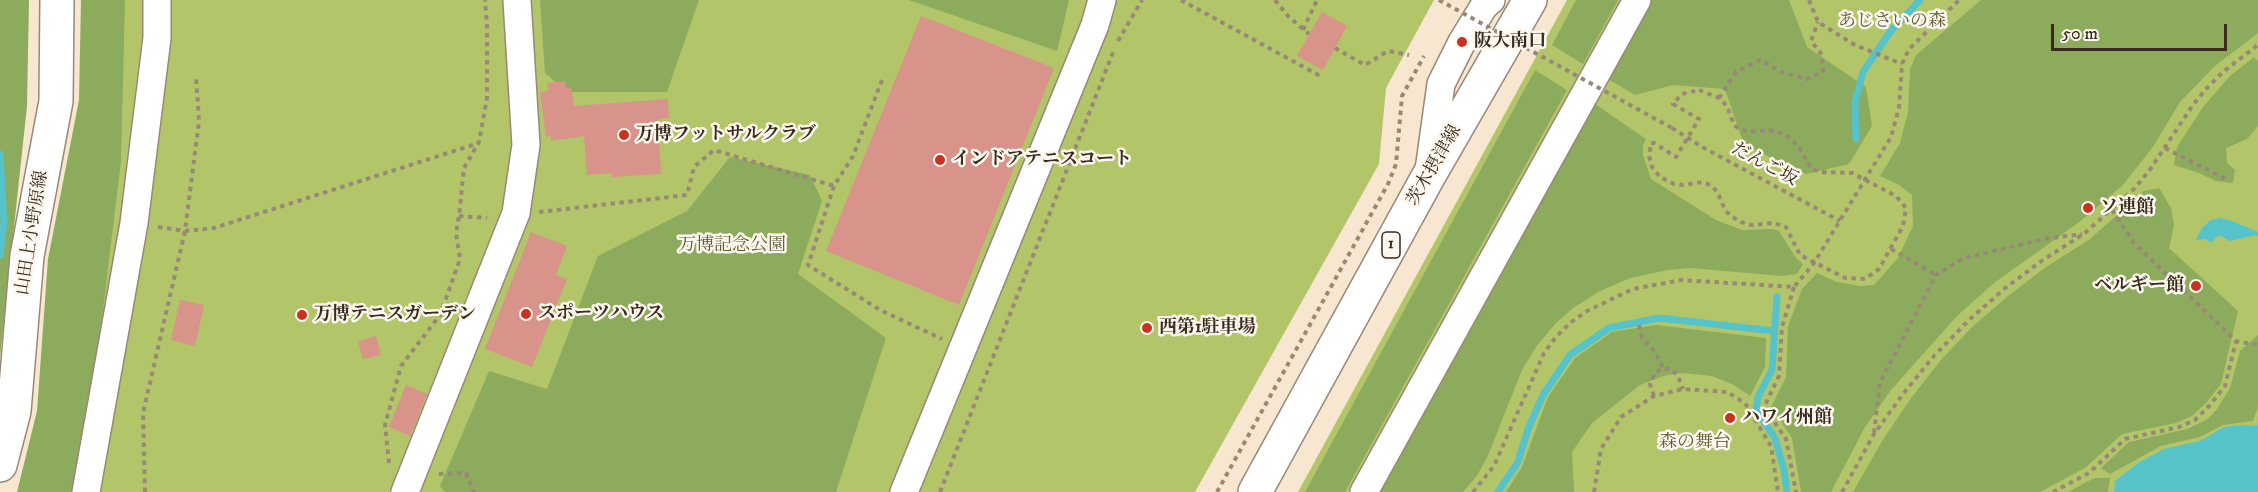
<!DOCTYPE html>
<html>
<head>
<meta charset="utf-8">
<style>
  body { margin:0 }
  #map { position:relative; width:2258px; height:492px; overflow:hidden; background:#f7e6d0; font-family:"IM FELL DW Pica",serif }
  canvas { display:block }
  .scale { position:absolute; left:2051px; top:24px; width:176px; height:27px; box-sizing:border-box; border:3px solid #3b2a1e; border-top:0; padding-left:8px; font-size:18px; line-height:21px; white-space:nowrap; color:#3b2a1e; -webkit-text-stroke:4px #fbf7ec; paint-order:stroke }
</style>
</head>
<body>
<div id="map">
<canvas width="2258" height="492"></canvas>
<div class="scale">50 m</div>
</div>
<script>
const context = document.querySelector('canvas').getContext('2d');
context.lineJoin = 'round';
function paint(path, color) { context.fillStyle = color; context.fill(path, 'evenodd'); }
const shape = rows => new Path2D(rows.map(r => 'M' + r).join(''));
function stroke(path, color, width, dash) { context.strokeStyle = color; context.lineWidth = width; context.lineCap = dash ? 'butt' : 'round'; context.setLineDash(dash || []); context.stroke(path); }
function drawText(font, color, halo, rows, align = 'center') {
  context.font = font + ' "IM FELL DW Pica","Noto Serif JP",serif'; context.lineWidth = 5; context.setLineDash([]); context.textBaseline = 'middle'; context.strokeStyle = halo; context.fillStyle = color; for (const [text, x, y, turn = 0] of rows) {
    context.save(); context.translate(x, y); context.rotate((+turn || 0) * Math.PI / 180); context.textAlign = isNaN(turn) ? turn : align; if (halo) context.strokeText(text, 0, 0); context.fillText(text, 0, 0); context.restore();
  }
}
paint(shape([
  [91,0,1434,0,1386,88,1379,164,1195,492,29,492,48,410],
  [1567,0,2258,0,2258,492,1298,492]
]), '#b2c669');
paint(shape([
  [0,0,29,0,27,106,0,357],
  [81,0,125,0,121,161,102,318,73,492,17,492,37,411,48,259,79,100],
  [540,0,699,0,667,92,568,92,545,73],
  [909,0,1069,0,1057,51],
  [1576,0,1618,0,1583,64,1552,45],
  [1650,0,1789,0,1807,47,1866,87,1872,126,1849,164,1806,174,1744,145,1725,89,1673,85,1635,95,1608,79],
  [1981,0,2258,0,2258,33,2215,66,2180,102,2153,147,2122,186,2078,223,1994,283,1957,316,1891,390,1865,427,1831,492,1801,492,1792,438,1771,407,1786,377,1788,326,1802,289,1817,273,1837,282,1860,286,1874,285,1898,258,1913,226,1912,195,1899,185,1880,176,1900,143,1908,112,1910,69,1916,55],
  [2254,57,2258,61,2258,126,2247,139,2226,148,2227,163,2235,170,2233,183,2216,181,2199,173,2174,165,2177,147,2203,107,2230,76],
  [1535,70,1567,90,1345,492,1305,492],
  [1595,104,1646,139,1643,145,1643,155,1651,179,1716,220,1742,230,1773,229,1779,231,1796,258,1803,264,1797,274,1782,276,1690,268,1668,270,1630,278,1600,291,1573,308,1555,324,1536,347,1522,370,1487,458,1476,477,1463,492,1380,492],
  [730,157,810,175,822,201,798,274,886,338,836,492,445,492,440,486,489,371,547,389,598,256,687,211],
  [2159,188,2171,208,2174,225,2169,248,2238,311,2221,384,2206,403,2192,416,2176,423,2122,434,2085,468,2040,492,1853,492,1882,441,1909,401,1940,361,1972,327,2008,296,2046,267,2090,239,2144,191],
  [1656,325,1766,338,1765,367,1750,396,1734,385,1712,376,1682,373,1663,376,1640,385,1592,423,1572,452,1574,492,1506,492,1522,467,1548,397,1575,358,1612,332],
  [2258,335,2258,407,2253,421,2223,425,2200,437,2161,446,2110,474,2101,468,2129,442,2187,429,2208,419,2217,409,2230,388,2240,351],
  [2094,478,2110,478,2108,492,2068,492]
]), '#8dab5d');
paint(shape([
  [2220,218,2232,221,2258,232,2258,236,2255,235,2230,241,2219,235,2211,243,2205,239,2196,240,2202,228,2211,220],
  [2258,423,2258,492,2114,492,2115,481,2138,463,2164,449,2200,441,2224,427,2241,425,2257,426]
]), '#55c3c9');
stroke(shape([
  [1856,139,1855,102,1863,72,1890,32,1920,0],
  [0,154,4,223,0,255],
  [1777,297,1772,370,1758,397,1756,410,1775,438,1784,470,1787,492],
  [1498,492,1518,462,1528,429,1543,395,1570,355,1609,328,1659,318,1774,331]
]), '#55c3c9', 7);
paint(shape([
  [1322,12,1347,26,1323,70,1297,56],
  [921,16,1054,68,959,305,826,251],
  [565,81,566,88,571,88,574,106,668,99,669,118,658,119,661,174,612,177,612,173,587,175,584,136,551,141,551,136,546,137,540,92,548,91,547,83],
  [531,232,567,246,556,275,567,279,532,367,485,349],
  [180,300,204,305,195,346,171,340],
  [376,336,381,355,363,359,358,341],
  [406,385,427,394,410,436,389,427]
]), '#d8938a');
const minor = shape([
  [1429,170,1441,84,1462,42,1484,6,1491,0],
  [86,492,134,223,157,38,157,0],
  [405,492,516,213,526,145,517,0],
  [904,492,1095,25,1102,0],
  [1364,492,1637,0]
]);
const major = shape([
  [0,465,14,411,27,256,56,101,57,0],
  [1255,492,1428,177,1530,0]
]);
stroke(minor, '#987', 30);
stroke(major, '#987', 36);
stroke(shape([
  [1181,0,1322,77],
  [1275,0,1288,16,1309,34],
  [1809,0,1818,22,1855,45,1902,64],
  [1303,30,1317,0],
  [1118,41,1142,0],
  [1335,48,1365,65,1388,51,1409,55],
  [882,80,853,156,834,186,808,265,880,310,942,339],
  [1699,90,1719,98,1727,106,1734,125,1738,128,1749,132,1768,130,1785,134,1799,147,1811,169,1822,172,1852,173,1896,196,1906,208,1903,226,1879,269,1865,279,1845,278,1800,255,1786,227,1774,223,1751,225,1741,222,1731,216,1725,210,1717,191,1708,184,1703,182,1683,185,1674,184,1660,177,1652,167,1649,156,1651,143,1654,143,1676,157,1699,119,1673,104,1682,94,1699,90],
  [1719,98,1736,72,1760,60,1784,73,1807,79,1823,72,1822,55,1811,41,1818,22],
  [1672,128,1704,148,1840,221],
  [2165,148,2227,180],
  [2112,210,2134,243,2236,341,2258,345],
  [539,212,687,195,694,167,714,150,834,186],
  [459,216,487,218],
  [158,227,185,231,214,228,479,143],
  [1891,249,1936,275],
  [1794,287,1782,327,1779,376,1764,407,1786,439,1796,492],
  [1639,325,1642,338,1655,352,1663,368],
  [1654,396,1650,384,1655,373,1663,368,1673,370,1679,379,1683,389],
  [1874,433,1880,382,1936,275,1964,258,2044,239,2082,234],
  [389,463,385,425,401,366,440,315,460,259,456,233,459,216,464,168,479,142,487,98,487,26,485,0],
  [439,474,466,473,474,492],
  [145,492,143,413,185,231,199,121,196,76],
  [940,492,1114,50],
  [1217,492,1388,184,1396,164,1402,96,1424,56],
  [1473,492,1494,466,1544,353,1555,338,1570,323,1587,311,1633,289,1681,280,1794,287,1814,263,1891,137,1899,108,1902,64,1909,49,1959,0],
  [1594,492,1601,449,1621,417,1654,396,1683,389,1727,392,1745,403,1771,446,1778,492],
  [1842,492,1874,434,1903,394,1934,356,1968,321,2004,289,2043,260,2085,233,2133,190,2149,171,2193,105,2206,89,2223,72,2258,45],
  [2053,492,2089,473,2125,439,2179,427,2195,420,2209,406,2225,386,2236,341]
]), '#987', 4, [4.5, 4.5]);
stroke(minor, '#fff', 27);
stroke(major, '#fff', 33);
stroke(shape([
  [1439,0,1672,128]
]), '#987', 4, [4.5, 4.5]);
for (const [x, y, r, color] of [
  [1462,42,6,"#c8321e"],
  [624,135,6,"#c8321e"],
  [940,160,6,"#c8321e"],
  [2088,208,6,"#c8321e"],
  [2196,286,6,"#c8321e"],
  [526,314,6,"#c8321e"],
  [302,315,6,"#c8321e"],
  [1147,328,6,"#c8321e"],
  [1730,418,6,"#c8321e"]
]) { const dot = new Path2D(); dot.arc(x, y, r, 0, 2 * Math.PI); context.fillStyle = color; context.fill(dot); stroke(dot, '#fbf7ec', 2); }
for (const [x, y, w] of [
  [1391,245,18]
]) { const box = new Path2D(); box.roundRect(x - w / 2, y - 13, w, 26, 4.5); context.fillStyle = '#fbf7ec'; context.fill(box); stroke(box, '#3b2a1e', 1.5); }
drawText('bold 16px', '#3b2a1e', null, [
  ["1",1391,245]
]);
drawText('18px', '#5f5934', '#fbf7ec', [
  ["あじさいの森",1892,22],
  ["万博記念公園",732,246],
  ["森の舞台",1695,443]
]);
drawText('bold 18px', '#3b2a1e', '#fbf7ec', [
  ["阪大南口",1474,42],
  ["万博フットサルクラブ",636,135],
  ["インドアテニスコート",952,160],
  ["ソ連館",2100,208],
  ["ベルギー館",2184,286,"right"],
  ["スポーツハウス",538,314],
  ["万博テニスガーデン",314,315],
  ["西第1駐車場",1159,328],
  ["ハワイ州館",1742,418]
], 'left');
drawText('18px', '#3b2a1e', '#fbf7ec', [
  ["だんご坂",1764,165,28],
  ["茨木摂津線",1435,166,-60],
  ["山田上小野原線",33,233,-81]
]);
</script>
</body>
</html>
